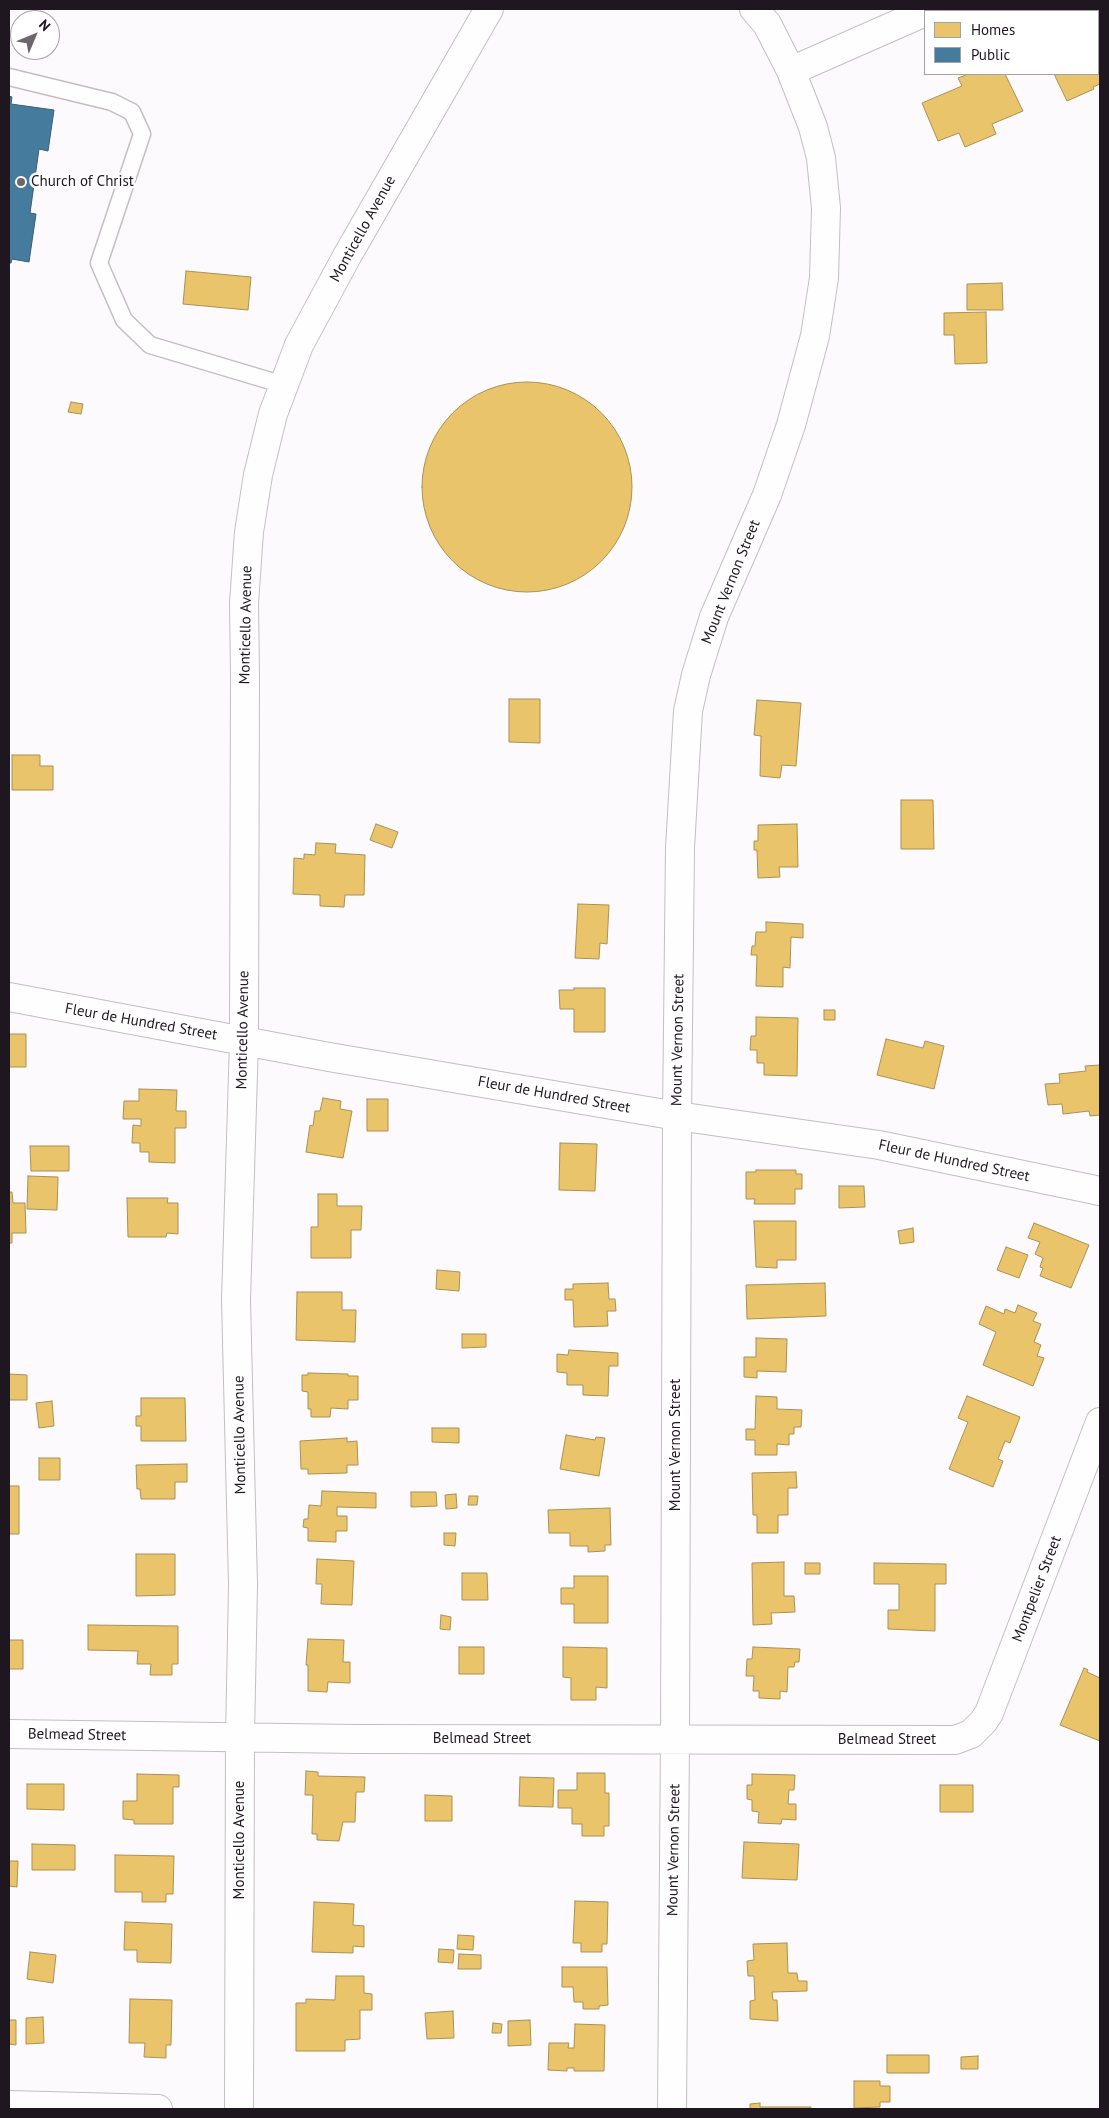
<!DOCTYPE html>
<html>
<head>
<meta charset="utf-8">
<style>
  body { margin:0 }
  #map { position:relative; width:1109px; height:2118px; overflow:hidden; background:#fcfafc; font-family:"PT Sans",sans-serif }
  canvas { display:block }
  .frame { position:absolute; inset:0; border:10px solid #1e171f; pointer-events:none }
  .legend { position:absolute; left:924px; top:10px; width:175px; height:65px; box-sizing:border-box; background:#fff; border:1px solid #a5a2a5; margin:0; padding:6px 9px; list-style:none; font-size:15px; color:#1e171f }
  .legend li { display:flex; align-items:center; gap:10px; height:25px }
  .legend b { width:25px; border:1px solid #a5a2a5 }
  .north { position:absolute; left:10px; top:10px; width:50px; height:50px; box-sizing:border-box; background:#fff; border:1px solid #a5a2a5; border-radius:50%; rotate:45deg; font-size:14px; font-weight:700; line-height:20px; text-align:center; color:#1e171f }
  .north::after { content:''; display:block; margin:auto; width:18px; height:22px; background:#6c666c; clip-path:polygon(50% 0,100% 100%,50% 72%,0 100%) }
</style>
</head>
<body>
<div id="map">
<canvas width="1109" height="2118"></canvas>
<div class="frame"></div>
<ul class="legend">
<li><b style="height:14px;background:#e9c46a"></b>Homes</li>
<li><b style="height:14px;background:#457b9d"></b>Public</li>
</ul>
<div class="north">N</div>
</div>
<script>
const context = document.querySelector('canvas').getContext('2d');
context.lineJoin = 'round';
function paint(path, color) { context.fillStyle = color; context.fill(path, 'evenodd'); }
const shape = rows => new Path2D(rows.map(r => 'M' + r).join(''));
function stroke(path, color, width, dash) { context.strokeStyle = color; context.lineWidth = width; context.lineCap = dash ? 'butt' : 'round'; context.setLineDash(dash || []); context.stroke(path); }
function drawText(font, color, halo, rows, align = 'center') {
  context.font = font + ' "PT Sans",sans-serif'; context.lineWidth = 5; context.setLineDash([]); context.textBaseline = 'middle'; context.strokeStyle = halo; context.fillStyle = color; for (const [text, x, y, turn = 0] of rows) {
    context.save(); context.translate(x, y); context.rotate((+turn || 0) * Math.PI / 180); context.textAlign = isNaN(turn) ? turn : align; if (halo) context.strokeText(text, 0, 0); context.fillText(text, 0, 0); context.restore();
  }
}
const homes = shape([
  [1100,34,1100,84,1093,87,1094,89,1067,101,1054,74,1098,74,1098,35,1100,34],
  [968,74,1005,74,1023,111,992,124,996,134,965,147,959,133,938,141,922,103,962,86,958,78,968,74],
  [186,271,251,277,248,310,183,304,186,271],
  [1002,283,1003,310,967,310,967,284,1002,283],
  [986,312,987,363,955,364,954,335,944,335,944,313,986,312],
  '422 487a105 105 0 1 1 210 0a105 105 0 1 1-210 0Z',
  [71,402,83,404,81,414,68,412,71,402],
  [509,699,540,699,540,743,509,742,509,699],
  [757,700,801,703,796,766,782,765,780,778,760,776,761,736,754,735,757,700],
  [12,755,40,755,40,766,53,766,53,790,12,790,12,755],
  [901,800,933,800,934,849,901,849,901,800],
  [376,824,398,832,392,848,370,840,376,824],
  [797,824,798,867,779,867,780,877,758,878,757,850,754,850,754,841,758,841,758,825,797,824],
  [316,843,336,844,335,853,365,855,364,895,345,895,344,907,320,906,320,895,293,894,294,858,304,859,304,854,315,855,316,843],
  [578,904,609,905,607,944,600,943,599,959,575,958,578,904],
  [766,922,803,924,803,938,791,937,790,968,783,967,783,987,756,986,757,955,751,955,752,946,755,946,756,932,766,932,766,922],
  [574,988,605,988,605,1032,574,1032,574,1009,560,1009,559,990,574,990,574,988],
  [824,1010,835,1010,835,1020,824,1020,824,1010],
  [756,1017,798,1018,797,1076,764,1075,764,1063,757,1063,757,1050,750,1050,751,1036,756,1036,756,1017],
  [9,1034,26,1034,26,1067,9,1067,9,1034],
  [886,1039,923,1048,925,1041,944,1046,934,1089,877,1075,886,1039],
  [1100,1065,1100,1115,1090,1116,1089,1111,1063,1114,1062,1104,1048,1105,1045,1084,1060,1083,1059,1074,1086,1071,1085,1066,1100,1065],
  [139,1089,177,1090,176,1111,186,1111,186,1128,175,1128,175,1163,149,1162,149,1152,140,1152,140,1143,132,1143,133,1125,141,1126,141,1119,123,1119,124,1101,139,1101,139,1089],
  [323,1098,341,1101,340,1109,352,1111,343,1158,306,1152,310,1125,313,1126,315,1111,320,1111,323,1098],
  [367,1099,388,1099,388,1131,367,1131,367,1099],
  [560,1143,597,1144,595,1191,559,1190,560,1143],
  [30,1146,69,1146,69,1171,31,1171,30,1146],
  [756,1170,796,1170,796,1174,802,1174,802,1189,795,1189,795,1204,754,1204,755,1199,746,1199,746,1172,756,1172,756,1170],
  [28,1176,58,1177,57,1210,27,1209,28,1176],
  [839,1186,864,1186,865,1207,839,1208,839,1186],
  [9,1192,12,1192,13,1203,25,1203,26,1233,12,1233,12,1243,9,1243,9,1192],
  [318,1194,337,1194,337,1206,362,1206,361,1230,351,1230,351,1258,311,1258,311,1227,318,1227,318,1194],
  [127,1198,168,1198,167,1203,178,1203,178,1234,167,1233,166,1237,128,1237,127,1198],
  [754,1221,796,1221,796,1260,777,1260,777,1268,756,1267,754,1221],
  [1034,1223,1089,1245,1071,1288,1040,1276,1043,1268,1040,1267,1043,1258,1035,1254,1040,1242,1028,1238,1034,1223],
  [913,1228,914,1242,900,1244,898,1231,913,1228],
  [1006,1247,1028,1255,1019,1278,997,1270,1006,1247],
  [437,1270,460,1272,459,1291,436,1289,437,1270],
  [608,1283,609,1299,615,1299,616,1311,607,1311,608,1326,574,1327,573,1300,565,1300,565,1289,573,1289,573,1284,608,1283],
  [825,1283,826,1316,747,1319,746,1285,825,1283],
  [297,1292,342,1292,342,1310,356,1310,355,1342,296,1340,297,1292],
  [1018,1305,1037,1313,1033,1321,1041,1324,1034,1342,1041,1345,1037,1356,1044,1358,1033,1386,983,1365,996,1332,979,1324,986,1306,1004,1314,1005,1309,1015,1313,1018,1305],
  [462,1334,486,1334,486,1347,462,1348,462,1334],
  [756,1338,787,1339,786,1372,757,1371,757,1378,744,1377,744,1357,756,1357,756,1338],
  [569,1350,618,1353,618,1366,609,1366,608,1396,583,1395,583,1385,567,1385,567,1373,557,1372,557,1354,568,1355,569,1350],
  [308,1373,348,1374,348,1376,358,1376,358,1400,348,1400,348,1409,331,1408,330,1417,311,1417,311,1409,308,1409,308,1392,302,1391,302,1375,308,1375,308,1373],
  [9,1374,27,1375,27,1400,9,1400,9,1374],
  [756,1396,777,1397,777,1409,802,1410,801,1427,794,1427,794,1434,789,1434,789,1445,777,1444,777,1455,755,1455,755,1440,746,1440,746,1429,755,1429,756,1396],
  [967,1396,1020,1417,1010,1443,1005,1441,998,1459,1003,1461,993,1487,949,1469,968,1422,958,1418,967,1396],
  [141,1398,185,1398,186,1441,141,1441,141,1426,136,1426,136,1416,141,1416,141,1398],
  [52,1401,54,1426,39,1428,36,1403,52,1401],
  [432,1428,459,1428,459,1443,432,1442,432,1428],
  [566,1435,595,1440,596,1437,605,1438,599,1476,560,1469,566,1435],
  [347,1438,347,1442,357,1441,358,1465,347,1465,347,1473,308,1474,308,1469,301,1469,300,1441,347,1438],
  [39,1458,60,1458,60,1480,39,1480,39,1458],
  [187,1464,187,1482,175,1482,175,1499,141,1499,140,1489,137,1489,136,1465,187,1464],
  [796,1472,797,1488,788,1488,788,1515,778,1515,778,1533,757,1533,757,1515,753,1515,752,1473,796,1472],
  [9,1486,19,1486,19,1534,9,1534,9,1486],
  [322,1491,376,1493,376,1508,337,1507,337,1516,347,1516,347,1531,336,1531,336,1542,308,1541,308,1528,303,1527,304,1519,308,1519,309,1505,321,1506,322,1491],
  [411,1492,436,1492,437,1506,411,1507,411,1492],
  [456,1494,457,1508,446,1509,445,1495,456,1494],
  [469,1496,478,1496,477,1505,468,1505,469,1496],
  [610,1508,611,1545,605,1545,605,1551,588,1552,588,1546,570,1546,570,1533,549,1533,548,1510,610,1508],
  [444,1533,456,1533,455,1546,444,1545,444,1533],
  [136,1554,175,1554,175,1595,136,1596,136,1554],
  [317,1559,354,1561,352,1605,321,1604,322,1584,316,1584,317,1559],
  [784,1562,784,1596,794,1596,795,1612,771,1613,772,1624,753,1625,752,1563,784,1562],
  [805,1563,820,1563,820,1574,805,1574,805,1563],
  [874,1563,946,1564,946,1584,935,1584,935,1631,888,1629,888,1610,899,1610,899,1584,874,1584,874,1563],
  [462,1573,487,1573,488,1600,462,1600,462,1573],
  [574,1576,608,1576,608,1623,574,1623,574,1604,561,1604,561,1588,574,1588,574,1576],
  [441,1615,451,1617,450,1630,440,1629,441,1615],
  [88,1625,178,1626,178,1664,172,1664,172,1675,150,1675,151,1664,137,1664,138,1651,88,1650,88,1625],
  [308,1639,344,1640,343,1662,350,1662,350,1683,328,1682,327,1692,308,1691,308,1665,306,1665,308,1639],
  [9,1640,23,1640,23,1669,9,1669,9,1640],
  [459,1647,484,1647,484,1674,459,1674,459,1647],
  [563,1647,607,1648,607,1688,596,1687,596,1700,571,1700,571,1678,563,1677,563,1647],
  [753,1647,800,1649,799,1662,795,1662,794,1667,788,1667,787,1692,780,1691,780,1699,759,1698,759,1691,753,1691,754,1676,746,1676,747,1659,752,1659,753,1647],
  [1084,1668,1088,1670,1087,1672,1100,1678,1100,1741,1060,1725,1084,1668],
  [306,1771,318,1772,318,1776,365,1777,364,1792,356,1792,355,1822,343,1822,339,1841,317,1840,317,1834,312,1834,313,1795,305,1795,306,1771],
  [577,1773,605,1773,605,1793,609,1793,609,1826,604,1826,604,1836,582,1836,582,1824,572,1824,572,1808,558,1808,558,1790,577,1790,577,1773],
  [137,1774,179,1775,179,1787,173,1787,173,1824,134,1824,134,1820,123,1819,123,1801,137,1801,137,1774],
  [752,1774,795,1775,794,1790,789,1790,788,1804,796,1804,796,1820,782,1819,781,1824,758,1823,759,1812,752,1811,752,1800,747,1799,747,1785,752,1785,752,1774],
  [520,1777,554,1778,553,1807,519,1806,520,1777],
  [27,1784,64,1784,64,1810,27,1809,27,1784],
  [940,1785,973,1785,973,1812,940,1812,940,1785],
  [425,1795,452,1796,452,1821,425,1821,425,1795],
  [744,1842,799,1844,797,1880,742,1878,744,1842],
  [32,1844,75,1845,75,1870,32,1870,32,1844],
  [115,1855,174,1856,173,1894,166,1894,166,1902,142,1902,142,1892,115,1892,115,1855],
  [9,1861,18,1861,17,1887,9,1886,9,1861],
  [575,1901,608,1902,607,1944,602,1944,602,1952,581,1952,581,1943,573,1943,575,1901],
  [314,1902,354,1904,353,1925,364,1926,364,1947,353,1946,353,1953,312,1952,314,1902],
  [125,1922,172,1924,171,1963,137,1962,137,1950,124,1950,125,1922],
  [458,1935,474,1936,473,1950,457,1949,458,1935],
  [787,1943,788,1973,797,1973,798,1981,807,1981,807,1991,772,1992,773,2000,777,2000,778,2021,750,2019,750,2001,755,2000,754,1976,748,1976,747,1961,754,1960,753,1944,787,1943],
  [439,1949,454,1950,453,1963,438,1962,439,1949],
  [30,1952,56,1955,53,1983,27,1979,30,1952],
  [459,1954,481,1955,481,1969,458,1969,459,1954],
  [562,1967,607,1967,608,2005,599,2006,599,2009,583,2009,583,2002,574,2002,573,1987,562,1987,562,1967],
  [336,1976,364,1976,364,1993,372,1994,372,2010,360,2010,360,2039,345,2040,345,2051,296,2051,296,2003,306,2003,306,1999,335,2000,336,1976],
  [130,1999,172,2000,171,2045,166,2045,166,2058,144,2057,145,2043,129,2043,130,1999],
  [453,2011,454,2038,427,2039,425,2013,453,2011],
  [43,2017,44,2043,26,2044,26,2018,43,2017],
  [9,2020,16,2020,16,2045,9,2044,9,2020],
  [530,2020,531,2045,508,2046,508,2021,530,2020],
  [493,2023,502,2024,501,2033,492,2033,493,2023],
  [575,2024,605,2025,604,2071,574,2071,574,2068,567,2068,567,2071,548,2070,549,2043,569,2043,568,2048,574,2048,575,2024],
  [887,2055,929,2055,929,2073,887,2073,887,2055],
  [978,2056,978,2069,961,2069,961,2057,978,2056],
  [854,2081,880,2081,880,2086,890,2086,890,2102,880,2102,880,2107,854,2108,854,2081],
  [760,2103,760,2107,811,2107,811,2109,750,2109,750,2104,760,2103]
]);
paint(homes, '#e9c46a');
stroke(homes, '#ac9054', 1);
const public = shape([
  [9,96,12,97,11,104,54,110,48,151,39,149,30,213,36,214,29,262,12,259,11,263,9,263,9,96]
]);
paint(public, '#457b9d');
stroke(public, '#395d77', 1);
const lane = shape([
  [9,77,112,102,132,112,142,134,99,263,124,320,150,345,284,385]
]);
const street = shape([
  [791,71,925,12],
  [9,997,329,1057,677,1116,879,1145,1100,1191],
  [9,1734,355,1739,955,1740,971,1734,983,1722,989,1713,1100,1422],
  [9,2105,158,2109],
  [239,2109,240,1737,243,1585,236,1300,244,1041,245,675,244,603,249,532,258,475,273,414,299,345,347,256,489,9],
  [672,2109,675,1739,677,1116,680,848,688,711,696,675,714,617,767,495,791,425,815,336,824,278,826,208,821,158,813,127,791,71,767,24,754,9]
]);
stroke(lane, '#c3bec3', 19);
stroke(street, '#c3bec3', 30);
stroke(lane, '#fffeff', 16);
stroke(street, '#fffeff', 28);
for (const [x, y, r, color] of [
  [21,182,5,"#6c666c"]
]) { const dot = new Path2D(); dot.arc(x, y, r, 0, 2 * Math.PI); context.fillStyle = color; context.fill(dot); stroke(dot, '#fff', 2); }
drawText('15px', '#1e171f', '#fff', [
  ["Church of Christ",31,182]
], 'left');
drawText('15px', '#1e171f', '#fff', [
  ["Monticello Avenue",363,229,-61],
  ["Mount Vernon Street",731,582,-68],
  ["Monticello Avenue",246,625,-89],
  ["Fleur de Hundred Street",141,1022,10],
  ["Monticello Avenue",243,1030,-89],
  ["Mount Vernon Street",678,1040,-89],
  ["Fleur de Hundred Street",554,1095,10],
  ["Fleur de Hundred Street",954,1161,12],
  ["Monticello Avenue",240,1435,-91],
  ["Mount Vernon Street",676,1445,-90],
  ["Montpelier Street",1037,1589,-69],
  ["Belmead Street",77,1735,1],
  ["Belmead Street",482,1739],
  ["Belmead Street",887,1740],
  ["Monticello Avenue",240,1840,-90],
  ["Mount Vernon Street",674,1850,-89]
]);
</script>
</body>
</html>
